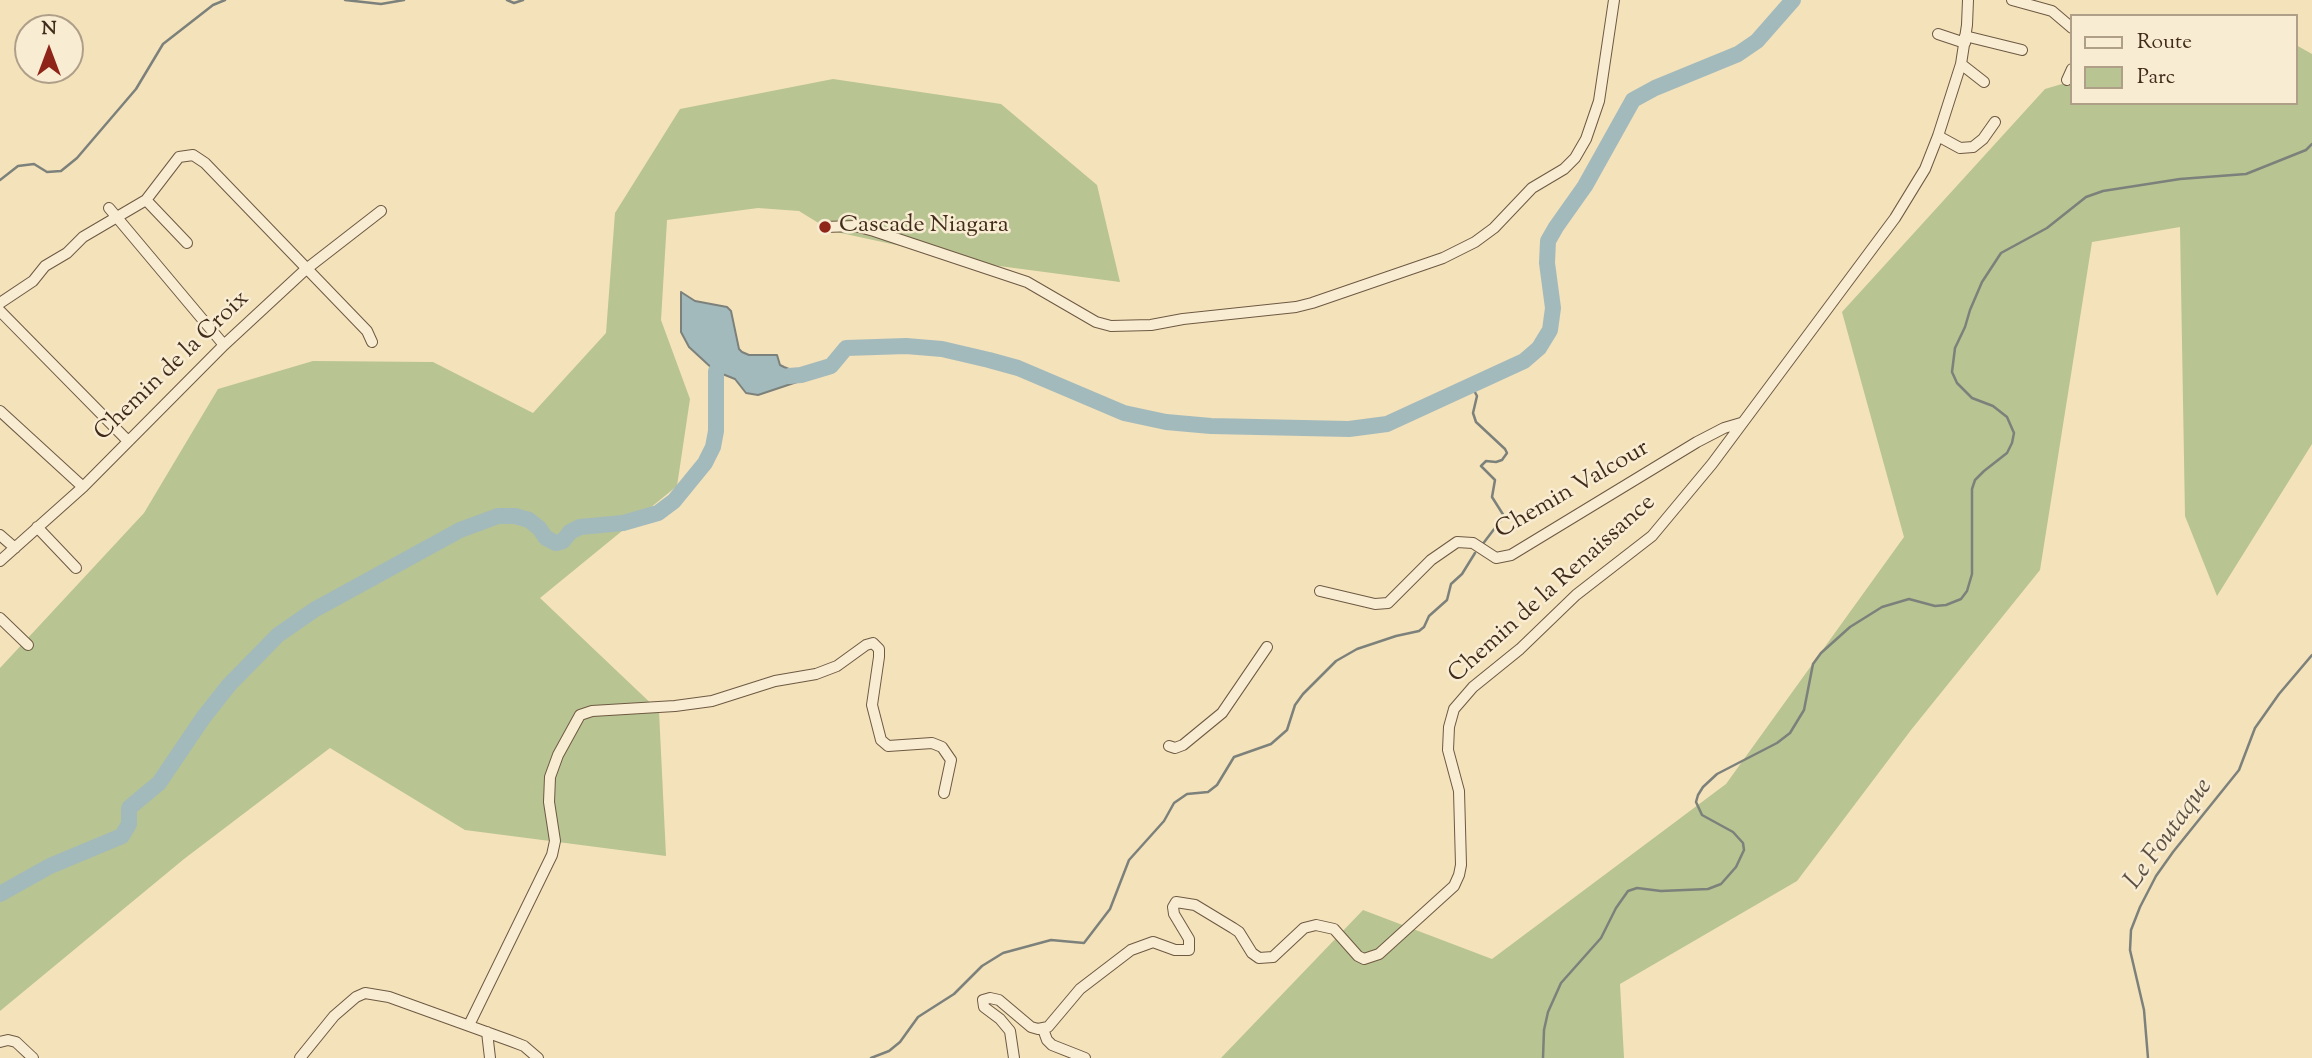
<!DOCTYPE html>
<html>
<head>
<meta charset="utf-8">
<style>
  body { margin:0 }
  #map { position:relative; width:2312px; height:1058px; overflow:hidden; background:#f4e2bb; font-family:"Sorts Mill Goudy",serif }
  canvas { display:block }
  .legend { position:absolute; left:2070px; top:14px; width:228px; height:91px; box-sizing:border-box; background:#f8ecd3; border:2px solid #af9f89; margin:0; padding:9px 12px; list-style:none; font-size:21px; color:#412b1a }
  .legend li { display:flex; align-items:center; gap:14px; height:35px }
  .legend b { width:35px; border:2px solid #af9f89 }
  .north { position:absolute; left:14px; top:14px; width:70px; height:70px; box-sizing:border-box; background:#f8ecd3; border:2px solid #af9f89; border-radius:50%; rotate:0deg; font-size:19px; font-weight:700; line-height:28px; text-align:center; color:#412b1a }
  .north::after { content:''; display:block; margin:auto; width:24px; height:32px; background:#8f2418; clip-path:polygon(50% 0,100% 100%,50% 72%,0 100%) }
</style>
</head>
<body>
<div id="map">
<canvas width="2312" height="1058"></canvas>
<ul class="legend">
<li><b style="height:9px;background:#f8ecd3"></b>Route</li>
<li><b style="height:19px;background:#b8c492"></b>Parc</li>
</ul>
<div class="north">N</div>
</div>
<script>
const context = document.querySelector('canvas').getContext('2d');
context.lineJoin = 'round';
function paint(path, color) { context.fillStyle = color; context.fill(path, 'evenodd'); }
const shape = rows => new Path2D(rows.map(r => 'M' + r).join(''));
function stroke(path, color, width, dash) { context.strokeStyle = color; context.lineWidth = width; context.lineCap = dash ? 'butt' : 'round'; context.setLineDash(dash || []); context.stroke(path); }
function drawText(font, color, halo, rows, align = 'center') {
  context.font = font + ' "Sorts Mill Goudy",serif'; context.lineWidth = 5; context.setLineDash([]); context.textBaseline = 'middle'; context.strokeStyle = halo; context.fillStyle = color; for (const [text, x, y, turn = 0] of rows) {
    context.save(); context.translate(x, y); context.rotate((+turn || 0) * Math.PI / 180); context.textAlign = isNaN(turn) ? turn : align; if (halo) context.strokeText(text, 0, 0); context.fillText(text, 0, 0); context.restore();
  }
}
paint(shape([
  [2296,45,2312,54,2312,444,2217,596,2185,516,2180,227,2092,242,2040,570,1911,730,1797,881,1620,984,1624,1058,1221,1058,1363,910,1492,959,1726,784,1904,537,1842,312,2045,89,2072,81,2072,103,2296,103],
  [833,79,1001,104,1097,185,1120,282,984,264,827,230,825,227,799,211,758,208,667,220,661,320,690,399,677,486,540,598,659,711,666,856,465,830,330,748,184,859,0,1011,0,668,144,513,218,389,313,361,433,362,533,413,606,333,615,213,680,109]
]), '#b8c492');
const water = shape([
  [681,292,695,301,727,307,731,311,739,349,742,352,749,355,777,355,780,365,784,367,794,371,808,372,809,378,758,395,746,393,735,379,715,371,689,347,681,332,681,292]
]);
paint(water, '#a3babc');
stroke(water, '#7c817b', 2);
stroke(shape([
  [345,0,381,4,404,0],
  [507,0,514,3,523,0],
  [0,180,18,166,34,164,47,172,61,171,77,158,136,89,163,44,213,5,225,0],
  [1472,387,1477,396,1473,413,1476,422,1505,449,1507,453,1502,460,1496,462,1486,461,1481,466,1495,480,1492,497,1504,516,1482,545],
  [871,1058,889,1051,900,1042,918,1017,954,994,982,966,1003,953,1051,940,1084,943,1110,909,1129,860,1164,821,1174,803,1187,794,1208,792,1217,785,1234,757,1271,744,1287,730,1295,705,1303,694,1336,661,1357,649,1396,636,1419,631,1424,627,1429,616,1447,600,1451,584,1462,574,1475,553],
  [1543,1058,1544,1030,1548,1012,1561,983,1601,938,1616,908,1628,891,1637,888,1661,891,1708,889,1721,884,1736,867,1744,850,1743,843,1733,832,1702,815,1696,802,1698,795,1703,787,1717,774,1777,743,1790,733,1804,710,1813,664,1821,653,1850,627,1882,607,1909,599,1935,606,1946,605,1961,599,1967,591,1972,574,1972,489,1975,480,1984,471,2007,453,2012,443,2014,433,2007,417,1993,406,1972,398,1957,383,1952,372,1955,348,1965,327,1970,310,1982,282,2001,253,2047,228,2086,197,2103,191,2180,179,2246,174,2306,150,2312,144],
  [2148,1058,2144,1010,2130,950,2131,930,2140,907,2156,876,2173,852,2239,770,2255,728,2279,694,2312,655]
]), '#7c817b', 2.5);
stroke(shape([
  [789,376,801,375,831,366,846,348,906,346,942,349,989,360,1018,368,1124,413,1166,422,1211,426,1349,429,1387,424,1524,361,1539,348,1550,330,1553,308,1547,263,1548,241,1556,227,1585,186,1633,100,1655,88,1738,54,1757,41,1793,0],
  [0,894,50,866,122,836,129,824,129,808,159,783,203,718,229,685,278,635,314,610,460,530,498,516,515,516,529,520,539,528,546,538,556,543,563,541,570,532,580,527,623,523,658,513,674,501,705,463,713,447,716,431,716,371,725,360,732,358]
]), '#a3babc', 16);
const minor = shape([
  [2012,0,2052,11,2072,28],
  [1938,34,1965,43],
  [1965,36,2022,50],
  [1961,64,1984,82],
  [2067,80,2072,69],
  [1938,136,1960,148,1973,147,1983,139,1995,122],
  [146,200,187,243],
  [109,208,224,345],
  [825,227,855,226,874,231,1027,282,1096,322,1111,326,1151,325,1183,319,1296,307,1312,303,1443,258,1475,242,1494,228,1532,188,1564,169,1575,158,1586,139,1599,101,1614,0],
  [0,303,33,281,45,266,67,253,83,237,146,200,179,157,193,155,205,163,367,331,372,342],
  [0,311,127,440],
  [0,411,83,487],
  [37,527,76,568],
  [0,535,15,548],
  [0,561,83,487,224,345,305,270,381,211],
  [1320,591,1375,604,1388,603,1431,560,1457,542,1473,543,1496,558,1511,555,1697,442,1724,428,1741,423],
  [0,618,28,645],
  [1169,746,1175,748,1183,745,1222,713,1267,647],
  [469,1025,552,855,555,841,549,802,550,777,558,755,580,715,592,711,675,706,712,701,775,681,816,674,837,666,866,645,873,643,879,649,879,657,872,705,881,740,888,746,932,743,942,747,951,760,944,793],
  [1043,1029,1047,1040,1052,1045,1085,1058],
  [487,1032,490,1058],
  [0,1042,8,1040,16,1042,33,1058],
  [300,1058,334,1016,356,997,365,993,389,997,511,1041,524,1046,538,1058],
  [1014,1058,1010,1031,1000,1019,984,1007,983,1000,990,998,999,1000,1031,1027,1038,1029,1048,1027,1080,989,1131,950,1153,942,1175,950,1189,950,1189,939,1174,914,1173,907,1176,902,1195,905,1233,928,1239,932,1252,953,1259,958,1273,957,1304,928,1316,925,1334,929,1358,956,1364,959,1379,954,1454,886,1459,875,1461,865,1459,791,1448,750,1449,727,1454,709,1473,687,1520,649,1576,595,1652,536,1712,464,1895,218,1925,169,1938,136,1961,64,1967,25,1968,0]
]);
stroke(minor, '#6e5942', 12);
stroke(minor, '#f8ecd3', 10);
for (const [x, y, r, color] of [
  [825,227,7,"#8f2418"]
]) { const dot = new Path2D(); dot.arc(x, y, r, 0, 2 * Math.PI); context.fillStyle = color; context.fill(dot); stroke(dot, '#f8ecd3', 2.5); }
drawText('24px', '#412b1a', '#f8ecd3', [
  ["Cascade Niagara",839,227]
], 'left');
drawText('24px', '#412b1a', '#f8ecd3', [
  ["Chemin de la Croix",173,367,-44],
  ["Chemin Valcour",1573,491,-30],
  ["Chemin de la Renaissance",1553,590,-42]
]);
drawText('italic 26px', '#5a4f42', '#f8ecd3', [
  ["Le Foutaque",2170,835,-54]
]);
</script>
</body>
</html>
